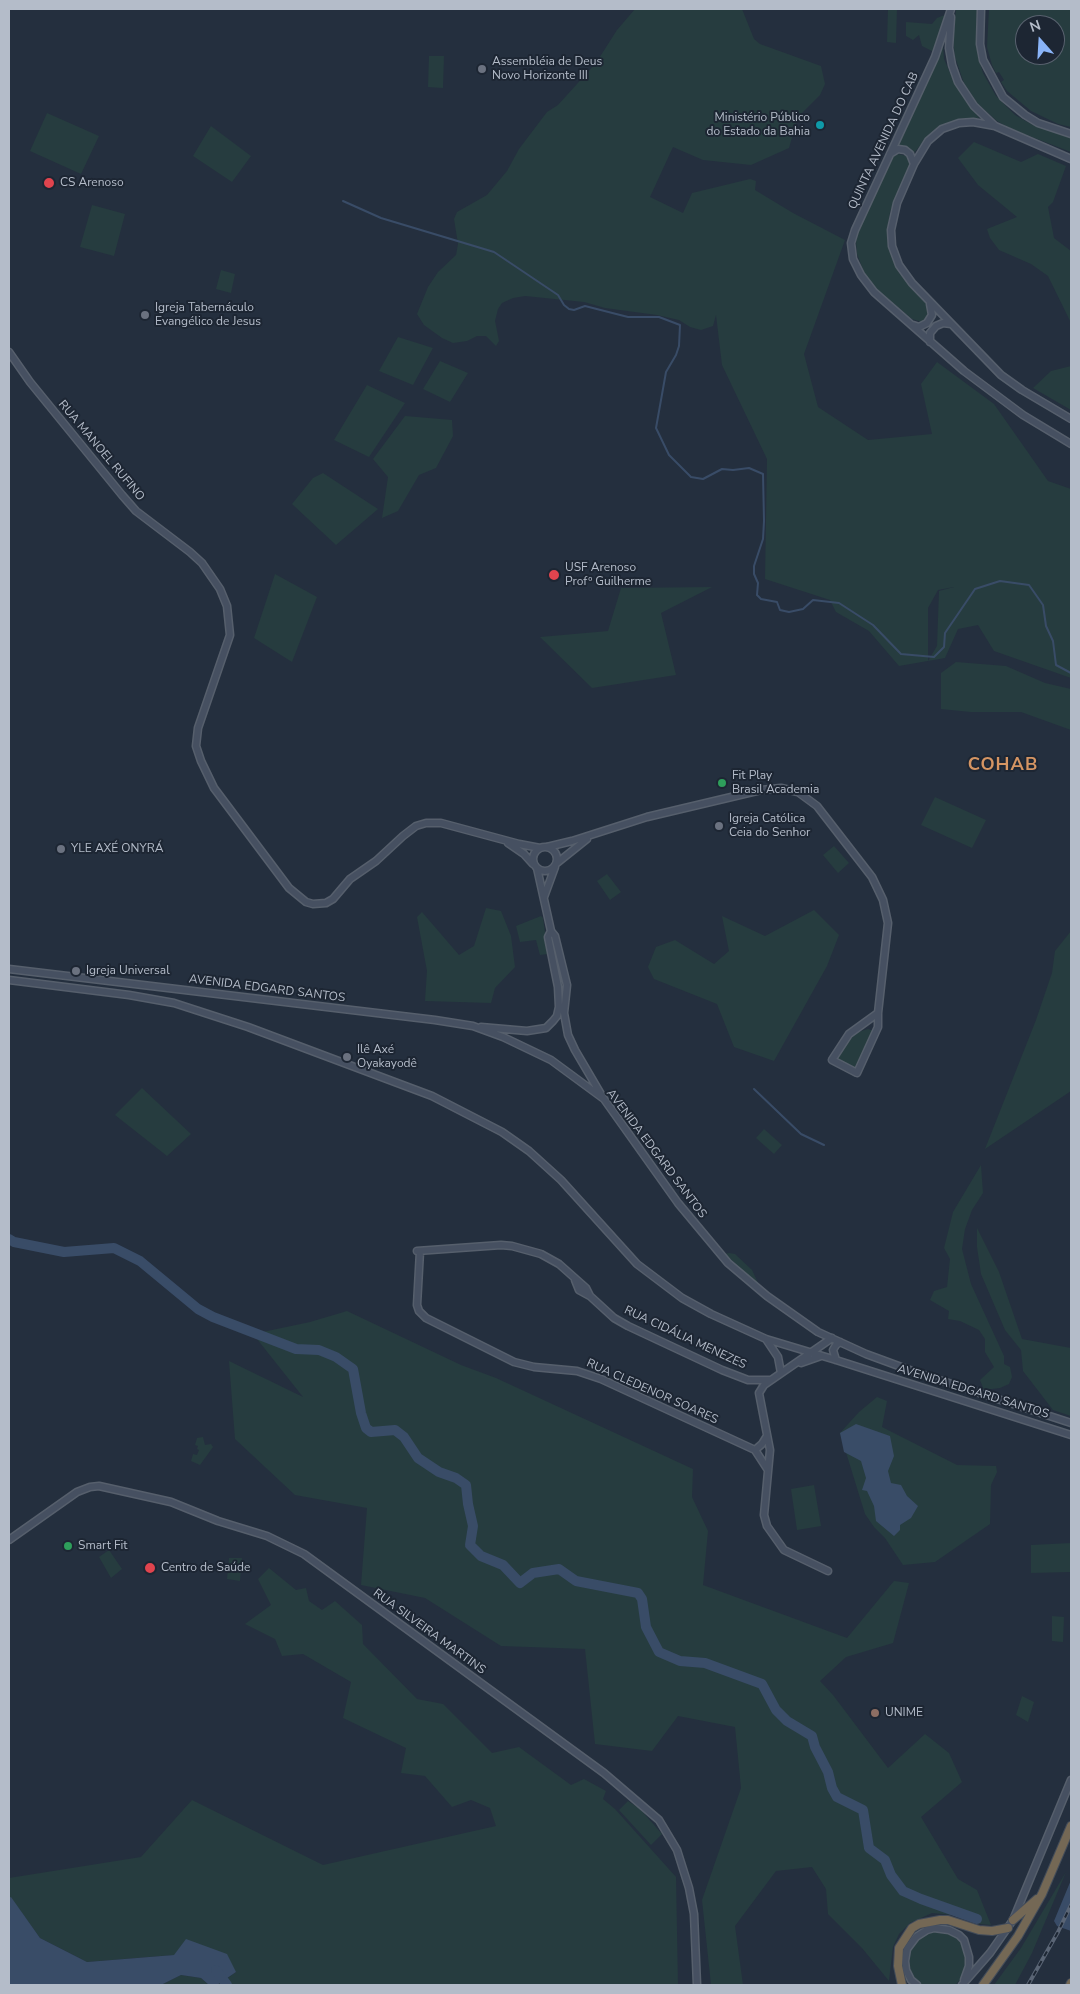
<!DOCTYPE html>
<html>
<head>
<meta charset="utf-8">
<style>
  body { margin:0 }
  #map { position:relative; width:1080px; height:1994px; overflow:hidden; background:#242f3e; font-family:"Nunito Sans",sans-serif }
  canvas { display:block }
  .frame { position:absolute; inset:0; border:10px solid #b4bcc9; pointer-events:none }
  .north { position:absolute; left:1015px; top:15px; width:50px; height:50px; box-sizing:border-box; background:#1d2633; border:1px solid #59626f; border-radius:50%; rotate:341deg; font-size:14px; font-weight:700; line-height:20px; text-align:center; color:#b4bcc9 }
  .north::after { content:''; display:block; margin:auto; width:18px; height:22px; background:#8ab4f8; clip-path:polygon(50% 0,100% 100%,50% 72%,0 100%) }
</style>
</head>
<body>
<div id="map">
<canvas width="1080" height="1994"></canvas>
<div class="frame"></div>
<div class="north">N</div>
</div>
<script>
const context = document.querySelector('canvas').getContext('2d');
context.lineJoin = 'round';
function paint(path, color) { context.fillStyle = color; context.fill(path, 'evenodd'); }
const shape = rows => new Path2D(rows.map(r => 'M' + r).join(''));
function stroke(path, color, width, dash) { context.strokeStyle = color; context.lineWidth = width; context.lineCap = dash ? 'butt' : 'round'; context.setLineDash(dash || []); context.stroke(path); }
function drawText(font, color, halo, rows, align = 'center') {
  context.font = font + ' "Nunito Sans",sans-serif'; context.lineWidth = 4; context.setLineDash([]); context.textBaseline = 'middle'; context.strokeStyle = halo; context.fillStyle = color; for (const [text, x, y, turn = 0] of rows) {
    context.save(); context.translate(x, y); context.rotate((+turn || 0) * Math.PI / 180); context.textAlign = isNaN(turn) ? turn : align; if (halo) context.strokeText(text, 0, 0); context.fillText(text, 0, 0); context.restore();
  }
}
paint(shape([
  [635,9,742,9,754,39,760,44,821,66,825,84,820,95,798,117,789,148,751,165,703,160,673,147,650,197,683,213,692,193,750,179,756,181,755,190,793,213,845,240,804,354,818,407,868,440,932,434,921,384,937,362,994,404,1048,481,1071,489,1071,678,994,651,978,625,958,629,945,658,899,666,869,631,836,612,830,600,765,579,767,459,722,365,716,315,713,326,701,330,690,327,679,320,657,315,605,308,584,302,525,296,513,298,502,303,498,309,495,321,499,341,496,346,486,336,477,336,467,341,453,343,442,338,424,325,417,314,428,287,438,272,456,255,458,244,454,219,457,212,487,195,507,171,519,149,547,112,558,105,596,63,617,30],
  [954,587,939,591,937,646,928,661,928,608,938,590],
  [888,9,897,9,896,43,887,42],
  [956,9,977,9,976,39,978,56,983,73,996,96,1015,115,1031,124,1071,138,1071,152,1011,129,997,121,978,104,964,83,955,57,953,39],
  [989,9,1071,9,1071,127,1058,124,1031,111,1007,91,1001,82,1004,80,999,72,996,73,992,65,987,47],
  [1025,25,1055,25,1055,55,1025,55],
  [947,14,936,53,922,46,919,35,913,40,906,36,906,22,932,24,937,18],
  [943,46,944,59,951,75,962,96,979,118,959,119,940,126,926,138,914,153,908,148,898,146],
  [429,56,444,56,443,88,428,87],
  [47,113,99,136,81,174,30,151],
  [211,126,251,156,232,182,193,156],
  [974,142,1021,162,1038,154,1066,166,1053,202,1048,207,1054,238,1071,251,1071,323,1048,276,1031,264,999,250,990,238,987,229,1017,217,978,185,958,158],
  [898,154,907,156,910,164,890,212,887,233,889,247,899,273,927,304,930,312,928,318,922,322,912,319,874,287,866,277,857,254,856,241,859,228,892,157],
  [92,205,125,214,114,256,80,247],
  [221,270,235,274,231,293,216,289],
  [398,337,433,348,413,385,379,371],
  [440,361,468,373,450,402,423,389],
  [1071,366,1071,410,1033,388,1051,371],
  [367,385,405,403,369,457,334,440],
  [405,416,452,420,453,436,436,468,419,475,398,511,382,518,388,477,373,459],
  [323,473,378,509,336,545,292,504,313,478],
  [275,574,317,597,292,662,254,638],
  [712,587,661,613,676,675,592,688,540,637,608,631,621,588],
  [956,662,1006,666,1045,683,1071,689,1071,730,1021,712,971,712,941,709,941,673],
  [935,797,986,820,972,848,921,825],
  [834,846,849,863,838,873,823,855],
  [607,874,621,892,610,900,597,881],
  [486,908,501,911,511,936,515,967,495,988,491,1003,425,1001,427,971,417,917,422,912,459,955,474,946],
  [814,910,839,935,827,966,774,1061,734,1047,717,1004,654,979,648,967,656,947,675,940,714,964,729,951,722,916,765,936],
  [541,916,543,918,548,954,540,955,536,940,520,942,516,926],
  [1071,931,1071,1091,985,1149,1036,1020,1052,973,1055,951],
  [868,1029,874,1031,858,1066,854,1070,838,1060,838,1056,855,1033],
  [142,1088,191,1134,167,1156,115,1115],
  [764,1129,782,1145,774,1154,756,1138],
  [981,1165,983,1193,972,1210,965,1229,962,1249,971,1284,1004,1356,1004,1364,1010,1367,1012,1377,1009,1384,1000,1388,984,1390,980,1380,994,1367,985,1352,985,1339,979,1330,960,1321,948,1319,949,1311,930,1300,934,1291,947,1287,950,1259,944,1248,953,1212],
  [977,1228,999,1272,1022,1339,1071,1348,1071,1416,1053,1410,1023,1371,1021,1350,1005,1330,981,1274,977,1247],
  [729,1253,735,1254,752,1270,759,1285,725,1254],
  [347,1311,461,1365,496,1378,693,1469,692,1497,708,1531,703,1585,847,1638,894,1581,909,1583,893,1643,846,1657,820,1681,833,1695,888,1768,925,1734,949,1753,962,1782,921,1817,958,1879,977,1890,991,1925,980,1924,954,1915,932,1913,910,1923,899,1934,893,1947,889,1981,862,1948,828,1914,826,1889,812,1867,776,1871,735,1926,743,1985,711,1985,702,1900,741,1788,735,1727,678,1716,652,1751,595,1744,585,1649,501,1646,425,1598,361,1585,367,1508,295,1495,235,1439,229,1361,303,1397,253,1334,310,1322],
  [877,1397,887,1401,882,1427,957,1465,996,1466,997,1472,991,1485,990,1524,935,1562,903,1565,885,1538,874,1527,865,1514,840,1433,859,1412],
  [203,1437,205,1445,211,1444,213,1447,200,1465,191,1461,193,1454,197,1455,199,1450,197,1449,198,1446,195,1445,197,1438],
  [814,1485,821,1526,797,1530,791,1489],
  [1071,1543,1071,1572,1031,1573,1031,1545],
  [109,1550,122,1569,111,1578,99,1557],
  [229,1558,242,1558,240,1581,227,1579],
  [269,1568,296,1590,306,1588,309,1601,322,1610,335,1601,362,1625,363,1644,417,1699,443,1704,492,1753,519,1747,571,1785,584,1779,606,1791,603,1799,615,1809,676,1877,678,1985,217,1985,236,1972,174,1955,87,1962,40,1938,11,1898,9,1898,9,1878,141,1857,192,1800,323,1865,496,1826,490,1808,471,1800,452,1807,425,1776,401,1773,406,1748,343,1718,351,1682,303,1654,282,1656,275,1639,245,1624,271,1605,258,1579],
  [1052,1616,1064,1617,1063,1642,1052,1641],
  [1022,1696,1034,1702,1028,1722,1016,1715],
  [628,1801,640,1809,662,1834,651,1845,619,1810],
  [1066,1872,1032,1953,1015,1985,994,1985,1021,1948],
  [934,1931,944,1932,954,1935,961,1942,966,1951,968,1961,961,1979,955,1985,921,1985,911,1975,908,1966,908,1956,911,1947,917,1940,925,1934],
  [181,1975,201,1978,209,1985,161,1985]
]), '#263c3f');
paint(shape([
  [856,1424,890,1436,894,1456,888,1471,891,1483,901,1485,907,1496,918,1506,911,1518,900,1525,900,1530,894,1536,876,1521,874,1506,867,1491,862,1490,866,1478,861,1461,844,1452,840,1433],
  [1071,1880,1071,1931,1057,1926,1054,1921],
  [11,1897,40,1938,87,1962,174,1955,186,1939,227,1954,236,1972,217,1985,209,1985,201,1978,181,1975,161,1985,9,1985,9,1898]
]), '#394c67');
stroke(shape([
  [343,201,381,218,494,252,558,295,564,305,569,309,574,310,585,306,628,317,659,317,680,325,679,346,676,355,666,372,656,428,669,455,691,477,703,479,722,469,733,470,749,468,763,474,764,521,763,539,754,566,754,574,758,583,757,595,761,599,777,602,780,610,789,612,803,609,813,600,839,603,873,625,901,654,934,657,944,647,945,633,975,589,1000,581,1029,585,1043,605,1046,626,1053,641,1056,665,1071,673],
  [754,1089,801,1134,824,1145]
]), '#394c67', 2);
stroke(shape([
  [9,1239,14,1242,64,1252,114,1248,140,1261,198,1309,213,1317,296,1349,319,1350,336,1357,353,1369,361,1413,366,1428,371,1432,395,1430,404,1437,418,1458,439,1472,456,1478,466,1485,468,1504,473,1526,470,1545,481,1556,503,1565,520,1583,533,1573,559,1569,576,1581,638,1593,642,1599,646,1627,659,1652,680,1661,705,1663,762,1684,776,1710,787,1721,812,1736,815,1747,828,1772,832,1788,837,1797,863,1810,869,1848,885,1860,891,1875,903,1891,921,1899,977,1919],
  [216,1970,227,1985]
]), '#394c67', 10);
const secondary = shape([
  [951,9,935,57,855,230,851,243,853,259,861,275,874,292,964,371,1023,415,1071,444],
  [981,9,980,44,983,60,1003,97,1025,115,1038,123,1071,134],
  [951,17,949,48,952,65,958,82,974,106,995,126,1071,159],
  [995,126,973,122,959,123,942,129,928,141,914,164,897,203,891,230,892,246,899,265,912,283,1001,375,1022,390,1071,419],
  [890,154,898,149,905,150,910,154,914,164],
  [913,325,919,327,927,323,932,315,930,304],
  [930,342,930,333,936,326,943,323,951,324],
  [9,352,30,382,122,495,136,511,190,552,202,563,220,589,227,606,230,635,198,728,196,746,201,761,214,788,289,888,306,902,313,904,326,903,333,899,350,879,376,861,403,836,416,826,426,823,441,823,519,844,540,848],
  [508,843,524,854,533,864],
  '533 859a12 12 0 1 1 24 0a12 12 0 1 1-24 0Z',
  [547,847,572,841,647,817,761,790,781,788,798,792,817,806,872,877,883,900,888,923,878,1013,878,1027,857,1073,832,1060,849,1034,878,1013],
  [557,863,587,839],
  [537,868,551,931,555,936,567,985,564,1013,568,1035,575,1050,602,1096],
  [544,897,555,867],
  [9,969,435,1020,473,1026,503,1037,551,1060,604,1099,678,1203,728,1263,767,1296,818,1332,866,1354,915,1372,1071,1423],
  [9,980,129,995,174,1003,248,1027,432,1096,502,1132,529,1151,561,1180,637,1264,682,1298,711,1314,766,1339,836,1360,1071,1435],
  [481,1027,527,1031,546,1028,553,1021,557,1016,559,1007,558,987,548,937,551,931],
  [417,1251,501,1245,512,1246,541,1254,559,1264,586,1288,590,1296,614,1318,628,1326,722,1370,748,1380,771,1380],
  [420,1251,417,1305,419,1311,426,1318,514,1362,534,1367,577,1371,601,1379,755,1450,768,1470],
  [575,1280,579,1290,590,1296],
  [766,1339,778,1357,781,1373],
  [836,1360,833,1350,836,1345,840,1342],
  [801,1363,821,1356],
  [755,1450,762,1444,767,1436],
  [9,1540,77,1492,90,1487,99,1486,171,1502,218,1521,267,1536,304,1554,604,1773,659,1820,677,1850,689,1888,694,1914,697,1985],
  [828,1571,784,1550,767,1526,764,1515,770,1450,759,1393,764,1385,832,1338],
  [917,1985,911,1980,906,1970,905,1961,907,1949,916,1937,927,1930,934,1928,949,1930,959,1935,964,1940,969,1957,969,1966,964,1980],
  [962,1985,990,1953,1013,1920,1071,1780]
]);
const highway = shape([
  [1013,1920,1037,1899],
  [902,1985,898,1966,899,1948,912,1928,919,1924,940,1920,948,1920,979,1930,992,1931,1008,1928],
  [983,1985,1018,1936,1042,1894,1071,1826],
  [1070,1985,1071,1983]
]);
stroke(secondary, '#565f6c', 9);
stroke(highway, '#434c59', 10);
stroke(secondary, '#465061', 6);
stroke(highway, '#746855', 8);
const rail = shape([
  [1028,1985,1058,1932,1071,1905]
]);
stroke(rail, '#5a6575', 4);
stroke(rail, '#1d2633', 2, [5.5]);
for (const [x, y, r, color] of [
  [482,69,5,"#6b7280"],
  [820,125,5,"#0f9aa8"],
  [49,183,6,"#e0444e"],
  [145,315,5,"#6b7280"],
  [554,575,6,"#e0444e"],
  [722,783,5,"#2e9e5b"],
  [719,826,5,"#6b7280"],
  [61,849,5,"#6b7280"],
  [76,971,5,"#6b7280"],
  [347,1057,5,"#6b7280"],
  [68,1546,5,"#2e9e5b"],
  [150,1568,6,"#e0444e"],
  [875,1713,5,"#8d6e63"]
]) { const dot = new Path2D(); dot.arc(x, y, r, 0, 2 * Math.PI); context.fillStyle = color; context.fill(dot); stroke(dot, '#1d2633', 2); }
drawText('12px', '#b4bcc9', '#1d2633', [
  ["Assembléia de Deus",492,62],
  ["Novo Horizonte III",492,76],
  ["Ministério Público",810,118,"right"],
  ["do Estado da Bahia",810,132,"right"],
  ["CS Arenoso",60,183],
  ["Igreja Tabernáculo",155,308],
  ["Evangélico de Jesus",155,322],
  ["USF Arenoso",565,568],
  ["Profº Guilherme",565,582],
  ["Fit Play",732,776],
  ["Brasil Academia",732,790],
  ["Igreja Católica",729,819],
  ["Ceia do Senhor",729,833],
  ["YLE AXÉ ONYRÁ",71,849],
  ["Igreja Universal",86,971],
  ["Ilê Axé",357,1050],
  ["Oyakayodê",357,1064],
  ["Smart Fit",78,1546],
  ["Centro de Saúde",161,1568],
  ["UNIME",885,1713]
], 'left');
drawText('12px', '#b4bcc9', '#1d2633', [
  ["QUINTA AVENIDA DO CAB",884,141,-65],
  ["RUA MANOEL RUFINO",101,451,50],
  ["AVENIDA EDGARD SANTOS",267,989,7],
  ["AVENIDA EDGARD SANTOS",656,1154,53],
  ["RUA CIDÁLIA MENEZES",685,1338,25],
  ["RUA CLEDENOR SOARES",652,1392,24],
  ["AVENIDA EDGARD SANTOS",973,1392,17],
  ["RUA SILVEIRA MARTINS",429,1632,36]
]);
context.letterSpacing = '1px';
drawText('bold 18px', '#d59563', '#1d2633', [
  ["COHAB",1003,766]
]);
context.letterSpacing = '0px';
</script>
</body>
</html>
